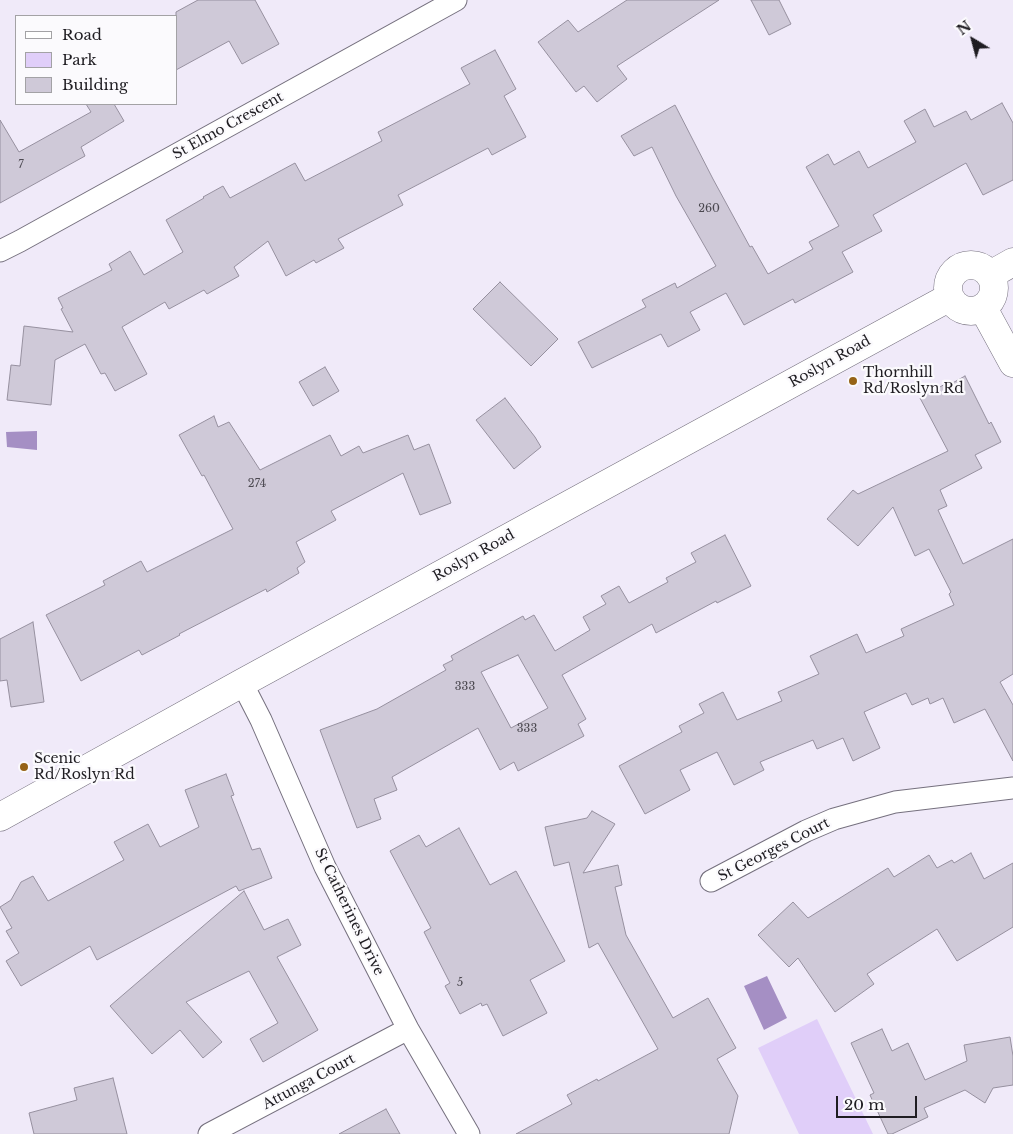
<!DOCTYPE html>
<html>
<head>
<meta charset="utf-8">
<style>
  body { margin:0 }
  #map { position:relative; width:1013px; height:1134px; overflow:hidden; background:#f0eaf9; font-family:"Libre Baskerville",serif }
  canvas { display:block }
  .legend { position:absolute; left:15px; top:15px; width:162px; height:90px; box-sizing:border-box; background:#fbfafd; border:1px solid #a3a2a5; margin:0; padding:6px 9px; list-style:none; font-size:15px; color:#1f1d22 }
  .legend li { display:flex; align-items:center; gap:10px; height:25px }
  .legend b { width:25px; border:1px solid #a3a2a5 }
  .north { position:absolute; left:948px; top:15px; width:50px; height:50px; -webkit-text-stroke:4px #fbfafd; paint-order:stroke; rotate:323deg; font-size:14px; font-weight:700; line-height:20px; text-align:center; color:#1f1d22 }
  .north::after { content:''; display:block; margin:auto; width:18px; height:22px; background:#1f1d22; clip-path:polygon(50% 0,100% 100%,50% 72%,0 100%) }
  .scale { position:absolute; left:836px; top:1096px; width:81px; height:22px; box-sizing:border-box; border:2px solid #1f1d22; border-top:0; padding-left:6px; font-size:15px; line-height:18px; white-space:nowrap; color:#1f1d22; -webkit-text-stroke:4px #fbfafd; paint-order:stroke }
</style>
</head>
<body>
<div id="map">
<canvas width="1013" height="1134"></canvas>
<ul class="legend">
<li><b style="height:6px;background:#fff"></b>Road</li>
<li><b style="height:14px;background:#e0cef9"></b>Park</li>
<li><b style="height:14px;background:#cfc9d8"></b>Building</li>
</ul>
<div class="north">N</div>
<div class="scale">20 m</div>
</div>
<script>
const context = document.querySelector('canvas').getContext('2d');
context.lineJoin = 'round';
function paint(path, color) { context.fillStyle = color; context.fill(path, 'evenodd'); }
const shape = rows => new Path2D(rows.map(r => 'M' + r).join(''));
function stroke(path, color, width, dash) { context.strokeStyle = color; context.lineWidth = width; context.lineCap = dash ? 'butt' : 'round'; context.setLineDash(dash || []); context.stroke(path); }
function drawText(font, color, halo, rows, align = 'center') {
  context.font = font + ' "Libre Baskerville",serif'; context.lineWidth = 4.5; context.setLineDash([]); context.textBaseline = 'middle'; context.strokeStyle = halo; context.fillStyle = color; for (const [text, x, y, turn = 0] of rows) {
    context.save(); context.translate(x, y); context.rotate((+turn || 0) * Math.PI / 180); context.textAlign = isNaN(turn) ? turn : align; if (halo) context.strokeText(text, 0, 0); context.fillText(text, 0, 0); context.restore();
  }
}
paint(shape([
  [817,1019,873,1134,799,1134,758,1048]
]), '#e0cef9');
paint(shape([
  [37,431,37,450,7,447,6,432],
  [767,976,787,1018,764,1030,744,986]
]), '#a58fc4');
const building = shape([
  [198,0,255,0,279,44,242,64,229,41,176,70,176,12,198,0],
  [627,0,719,0,617,66,627,79,597,102,584,86,576,92,538,42,568,20,578,32,627,0],
  [751,0,779,0,791,24,769,35,751,0],
  [495,50,516,89,504,96,526,137,492,155,488,148,398,195,403,205,338,239,344,248,316,263,314,260,286,276,268,241,234,267,239,276,207,294,204,290,169,309,165,302,122,327,147,374,115,391,105,373,101,374,85,344,55,360,51,405,7,400,11,365,20,366,24,326,73,332,61,309,63,308,58,298,112,270,109,264,130,251,144,275,183,252,166,220,204,198,203,197,223,186,230,198,295,163,305,181,382,141,378,132,470,84,461,68,495,50],
  [1002,103,1013,123,1013,180,983,195,966,163,873,215,882,231,842,252,853,272,795,303,793,299,744,325,726,293,690,312,700,330,668,347,661,334,592,368,578,342,646,307,642,300,675,283,677,288,716,266,676,196,652,147,634,156,621,136,675,105,713,179,750,247,752,246,768,274,813,249,809,242,839,226,806,167,828,154,834,165,859,151,868,168,916,142,904,121,925,109,934,127,966,111,971,120,1002,103],
  [86,104,114,104,124,121,81,147,85,156,0,203,0,120,19,152,91,112,86,104],
  [500,282,558,339,531,366,473,309,500,282],
  [325,367,339,391,313,406,299,382,325,367],
  [965,376,989,424,991,422,1001,442,975,455,982,468,940,490,947,506,938,510,963,564,1013,539,1013,674,1000,682,1013,705,1013,761,985,709,954,723,943,698,930,704,928,698,912,705,906,693,864,712,880,748,853,761,843,738,817,749,813,740,760,762,764,770,734,785,717,752,680,770,690,790,645,814,619,766,682,732,679,726,704,713,699,704,723,692,737,720,782,701,778,692,819,674,810,656,857,634,866,653,904,636,901,629,954,605,949,594,951,592,929,549,915,556,893,507,858,546,827,519,853,490,858,494,948,451,920,398,947,383,949,385,965,376],
  [505,398,535,437,541,447,514,469,476,420,505,398],
  [214,416,218,427,229,422,260,470,330,435,341,456,359,446,363,453,408,435,414,450,429,444,451,503,420,515,403,473,331,511,336,520,296,542,305,562,297,568,299,573,267,592,266,589,179,634,180,635,142,655,139,650,81,681,46,615,105,585,103,581,141,561,147,572,233,529,204,475,202,476,179,435,214,416],
  [725,535,751,586,717,603,716,601,656,633,652,624,562,675,586,719,578,724,584,736,518,771,514,762,500,770,478,728,392,777,397,790,374,799,381,819,357,828,320,730,377,709,446,670,443,665,453,660,451,656,523,616,525,620,534,615,555,651,590,630,583,617,606,604,601,596,619,586,629,603,668,582,666,578,696,562,691,553,725,535],
  [518,655,548,708,511,728,481,672,518,655],
  [33,622,44,702,11,707,7,680,0,681,0,639,33,622],
  [226,774,234,795,231,796,252,850,260,848,272,878,239,891,236,886,97,960,90,946,21,986,6,961,19,953,6,931,12,928,0,907,11,900,21,882,33,876,48,901,124,860,114,842,148,824,160,847,199,827,185,790,226,774],
  [592,811,615,824,583,873,618,865,622,885,615,887,626,935,673,1018,708,998,736,1048,717,1059,738,1096,729,1134,516,1134,572,1104,567,1095,597,1079,598,1081,658,1049,598,943,589,948,569,862,554,866,545,827,587,818,592,811],
  [459,828,490,885,516,871,565,961,530,980,547,1013,503,1036,487,1004,482,1006,481,1003,460,1014,445,986,450,983,424,932,431,928,390,851,419,835,426,847,459,828],
  [971,853,984,879,1013,863,1013,927,957,961,937,929,867,974,874,984,835,1012,798,958,789,967,758,935,793,902,808,918,888,868,894,877,929,855,937,868,952,860,954,863,971,853],
  [244,891,264,930,288,919,301,945,277,957,318,1030,263,1062,250,1039,278,1023,249,971,186,1002,222,1042,203,1058,180,1030,152,1054,110,1006,244,891],
  [882,1029,892,1051,908,1043,925,1080,967,1061,964,1045,1010,1037,1013,1056,1013,1085,993,1088,985,1103,965,1090,924,1108,928,1117,892,1134,888,1134,870,1095,874,1093,851,1043,882,1029],
  [113,1078,127,1134,34,1134,29,1113,77,1100,74,1088,113,1078],
  [386,1109,400,1134,339,1134,386,1109]
]);
paint(building, '#cfc9d8');
stroke(building, '#96909f', 1);
const street = shape([
  [0,251,20,241,456,0],
  [242,683,261,720,325,867,408,1029,469,1134],
  [711,881,806,831,834,819,895,802,1013,788],
  [209,1134,408,1029]
]);
const secondary = shape([
  '948 288a23 23 0 1 1 46 0a23 23 0 1 1-46 0Z',
  [990,275,1013,262],
  [983,308,1013,363],
  [0,817,242,683,950,297]
]);
stroke(street, '#75707e', 23);
stroke(secondary, '#75707e', 29);
stroke(street, '#fff', 21);
stroke(secondary, '#fff', 28);
for (const [x, y, r, color] of [
  [853,381,5,"#966317"],
  [24,767,5,"#966317"]
]) { const dot = new Path2D(); dot.arc(x, y, r, 0, 2 * Math.PI); context.fillStyle = color; context.fill(dot); stroke(dot, '#fbfafd', 2); }
drawText('11px', '#4b4850', null, [
  ["7",21,165],
  ["260",709,209],
  ["274",257,484],
  ["333",465,687],
  ["333",527,729],
  ["5",460,983]
]);
drawText('14px', '#1f1d22', '#fbfafd', [
  ["St Elmo Crescent",228,126,-29],
  ["Roslyn Road",830,362,-29],
  ["Roslyn Road",474,556,-29],
  ["St Georges Court",774,850,-27],
  ["St Catherines Drive",349,912,64],
  ["Attunga Court",309,1082,-28]
]);
drawText('14px', '#1f1d22', '#fbfafd', [
  ["Thornhill",863,373],
  ["Rd/Roslyn Rd",863,389],
  ["Scenic",34,759],
  ["Rd/Roslyn Rd",34,775]
], 'left');
</script>
</body>
</html>
